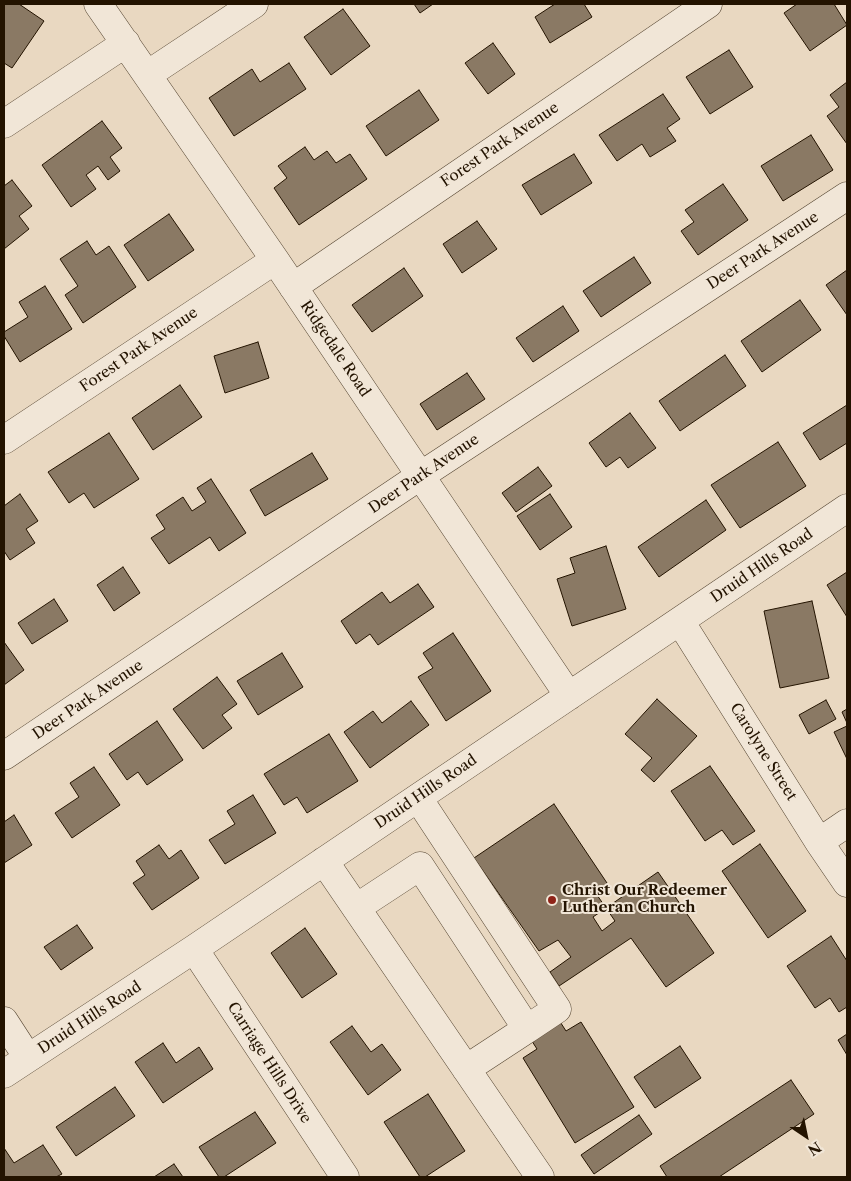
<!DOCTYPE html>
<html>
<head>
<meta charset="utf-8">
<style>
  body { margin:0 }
  #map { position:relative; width:851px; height:1181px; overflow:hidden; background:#e9d8c1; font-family:"Libre Caslon Text",serif }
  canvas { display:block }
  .frame { position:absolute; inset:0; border:5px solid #231300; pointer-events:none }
  .north { position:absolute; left:781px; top:1111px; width:50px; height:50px; -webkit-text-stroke:4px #f1e6d7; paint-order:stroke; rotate:146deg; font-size:14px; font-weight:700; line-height:20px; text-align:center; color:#231300 }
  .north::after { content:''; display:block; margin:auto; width:18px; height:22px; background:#231300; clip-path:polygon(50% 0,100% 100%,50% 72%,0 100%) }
</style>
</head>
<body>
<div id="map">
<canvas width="851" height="1181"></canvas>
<div class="frame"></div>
<div class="north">N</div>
</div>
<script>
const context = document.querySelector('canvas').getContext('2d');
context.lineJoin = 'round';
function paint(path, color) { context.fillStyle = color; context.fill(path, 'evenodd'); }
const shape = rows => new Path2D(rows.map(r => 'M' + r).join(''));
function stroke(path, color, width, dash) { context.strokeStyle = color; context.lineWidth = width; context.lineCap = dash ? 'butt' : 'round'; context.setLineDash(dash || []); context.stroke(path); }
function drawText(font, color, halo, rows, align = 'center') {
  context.font = font + ' "Libre Caslon Text",serif'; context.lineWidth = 4; context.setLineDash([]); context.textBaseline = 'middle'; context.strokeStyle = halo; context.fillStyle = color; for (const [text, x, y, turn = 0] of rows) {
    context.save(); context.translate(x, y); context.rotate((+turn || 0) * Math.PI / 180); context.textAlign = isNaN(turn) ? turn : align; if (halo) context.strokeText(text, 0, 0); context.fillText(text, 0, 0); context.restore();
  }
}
const building = shape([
  [4,4,19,4,44,21,12,68,4,63,4,4],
  [414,4,433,4,420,13,414,4],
  [555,4,584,4,592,17,550,43,535,17,555,4],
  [797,4,834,4,847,25,810,51,784,13,797,4],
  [343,9,370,46,331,75,304,37,343,9],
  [493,43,515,74,488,94,465,63,493,43],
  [729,50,753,87,710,114,686,77,729,50],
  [289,63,306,89,234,136,209,98,252,69,260,82,289,63],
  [847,82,847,144,827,116,839,107,830,95,847,82],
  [419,90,439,120,386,156,366,126,419,90],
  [663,94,680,119,667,128,676,141,650,157,642,144,617,161,599,135,663,94],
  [102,121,122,148,110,157,120,171,108,180,98,166,86,175,96,189,71,207,42,165,102,121],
  [811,135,833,170,783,201,761,166,811,135],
  [305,147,314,160,327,151,336,163,350,154,367,179,299,225,274,188,287,178,278,166,305,147],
  [574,154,592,183,541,215,522,185,574,154],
  [12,180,32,206,19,216,29,229,4,249,4,186,12,180],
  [723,184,748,220,698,255,681,231,694,222,685,210,723,184],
  [169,214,194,250,148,281,124,245,169,214],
  [477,221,497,249,462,273,443,244,477,221],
  [87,241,96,255,109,246,136,287,83,323,65,295,78,286,60,259,87,241],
  [634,257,651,283,601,317,583,291,634,257],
  [404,268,423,296,372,332,352,305,404,268],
  [847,270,847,315,826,285,847,270],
  [45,286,72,329,20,362,4,336,4,332,28,317,19,302,45,286],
  [800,300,821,330,762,372,741,341,800,300],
  [563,306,579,331,533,362,516,338,563,306],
  [258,342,269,378,225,393,214,356,258,342],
  [725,355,746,386,680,431,659,401,725,355],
  [467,373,485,399,437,430,420,404,467,373],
  [180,385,202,417,153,450,132,418,180,385],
  [847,405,847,443,820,460,803,433,847,405],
  [630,413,656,448,628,468,620,457,606,467,589,443,630,413],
  [109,433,139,479,94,508,84,493,69,503,48,472,109,433],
  [778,442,806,486,740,528,711,485,778,442],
  [312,453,328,479,265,516,250,490,312,453],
  [538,467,552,486,516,512,502,493,538,467],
  [211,479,246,533,219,551,210,537,169,564,151,538,165,529,156,515,183,497,192,511,206,502,197,488,211,479],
  [20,494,38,521,26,529,35,543,10,560,4,551,4,506,20,494],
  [550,494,572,527,540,550,517,516,550,494],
  [706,500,726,530,659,577,638,547,706,500],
  [606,546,626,609,572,626,557,579,575,573,570,558,606,546],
  [123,567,140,593,114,611,97,585,123,567],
  [847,572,847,617,827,585,847,572],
  [418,584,434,607,378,645,370,634,356,644,341,621,382,592,390,603,418,584],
  [54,599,68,621,32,644,18,623,54,599],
  [812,601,829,678,780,688,764,611,812,601],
  [453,633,491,691,446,721,418,677,433,668,423,653,453,633],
  [4,642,24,670,4,685,4,642],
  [282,653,303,687,258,715,237,681,282,653],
  [217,677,237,704,222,715,232,728,203,749,173,709,217,677],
  [657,699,697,736,654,782,641,770,652,758,625,734,657,699],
  [826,700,836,719,809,734,799,715,826,700],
  [411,701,429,725,370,768,344,732,373,711,382,723,411,701],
  [847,709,847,723,842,712,847,709],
  [157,721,183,760,147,785,138,772,127,780,109,754,157,721],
  [847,726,847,759,834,732,847,726],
  [329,734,358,781,307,813,297,797,284,805,264,774,329,734],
  [710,766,755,831,733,845,722,830,705,841,671,791,710,766],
  [94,767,120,805,72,838,55,813,79,797,70,783,94,767],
  [253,795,276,833,225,864,209,840,235,824,227,811,253,795],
  [554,804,609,886,597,895,606,908,593,917,602,931,615,921,606,908,658,872,714,953,666,987,631,938,559,986,550,972,571,957,558,940,539,951,474,858,554,804],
  [14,815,32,845,4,863,4,822,14,815],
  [760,844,806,911,768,938,722,871,760,844],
  [159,845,169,859,181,850,199,878,152,910,133,883,145,875,136,861,159,845],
  [77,925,93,948,61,970,44,947,77,925],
  [305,928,337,974,302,998,271,953,305,928],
  [831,936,847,961,847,1007,839,1012,830,998,815,1008,787,966,831,936],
  [557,1017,566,1031,581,1022,634,1107,575,1143,523,1058,537,1049,528,1035,557,1017],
  [352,1026,371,1052,382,1044,401,1070,368,1095,330,1042,352,1026],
  [847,1034,847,1055,838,1040,847,1034],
  [163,1043,176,1063,199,1047,213,1069,163,1103,135,1062,163,1043],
  [680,1046,701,1078,655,1108,634,1077,680,1046],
  [791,1080,814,1114,719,1177,667,1177,660,1166,791,1080],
  [115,1087,135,1116,76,1156,56,1127,115,1087],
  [428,1094,465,1151,425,1177,420,1177,384,1122,428,1094],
  [255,1112,276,1143,224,1177,219,1177,199,1147,255,1112],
  [639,1115,652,1134,594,1174,581,1155,639,1115],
  [43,1145,62,1174,56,1177,4,1177,4,1148,14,1163,43,1145],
  [174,1164,183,1177,154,1177,174,1164]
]);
paint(building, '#8a7964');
stroke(building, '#231300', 1);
const minor = shape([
  [98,4,275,260,569,696],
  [147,75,254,4],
  [4,124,126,43],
  [293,287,708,4],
  [4,440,275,260],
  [680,621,819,842,847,883],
  [4,756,420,476,847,196],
  [418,798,557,1009,527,1029],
  [819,842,847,823],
  [324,861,540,1177],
  [356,908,420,866,527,1029,466,1069],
  [194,949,345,1177],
  [4,1021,28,1058],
  [4,1074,194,949,847,508]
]);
stroke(minor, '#544430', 29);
stroke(minor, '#f1e6d7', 28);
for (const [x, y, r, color] of [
  [552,900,5,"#8f2418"]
]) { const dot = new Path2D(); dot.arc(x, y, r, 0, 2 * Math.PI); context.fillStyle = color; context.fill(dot); stroke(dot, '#f1e6d7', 2); }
drawText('15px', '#231300', '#f1e6d7', [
  ["Forest Park Avenue",500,145,-34],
  ["Deer Park Avenue",763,251,-33],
  ["Ridgedale Road",335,349,56],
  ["Forest Park Avenue",139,350,-34],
  ["Deer Park Avenue",424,474,-34],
  ["Druid Hills Road",762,566,-34],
  ["Deer Park Avenue",88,700,-34],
  ["Carolyne Street",763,752,58],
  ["Druid Hills Road",426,792,-34],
  ["Druid Hills Road",90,1018,-33],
  ["Carriage Hills Drive",269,1063,57]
]);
drawText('bold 15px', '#231300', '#f1e6d7', [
  ["Christ Our Redeemer",562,891],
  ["Lutheran Church",562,908]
], 'left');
</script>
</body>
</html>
